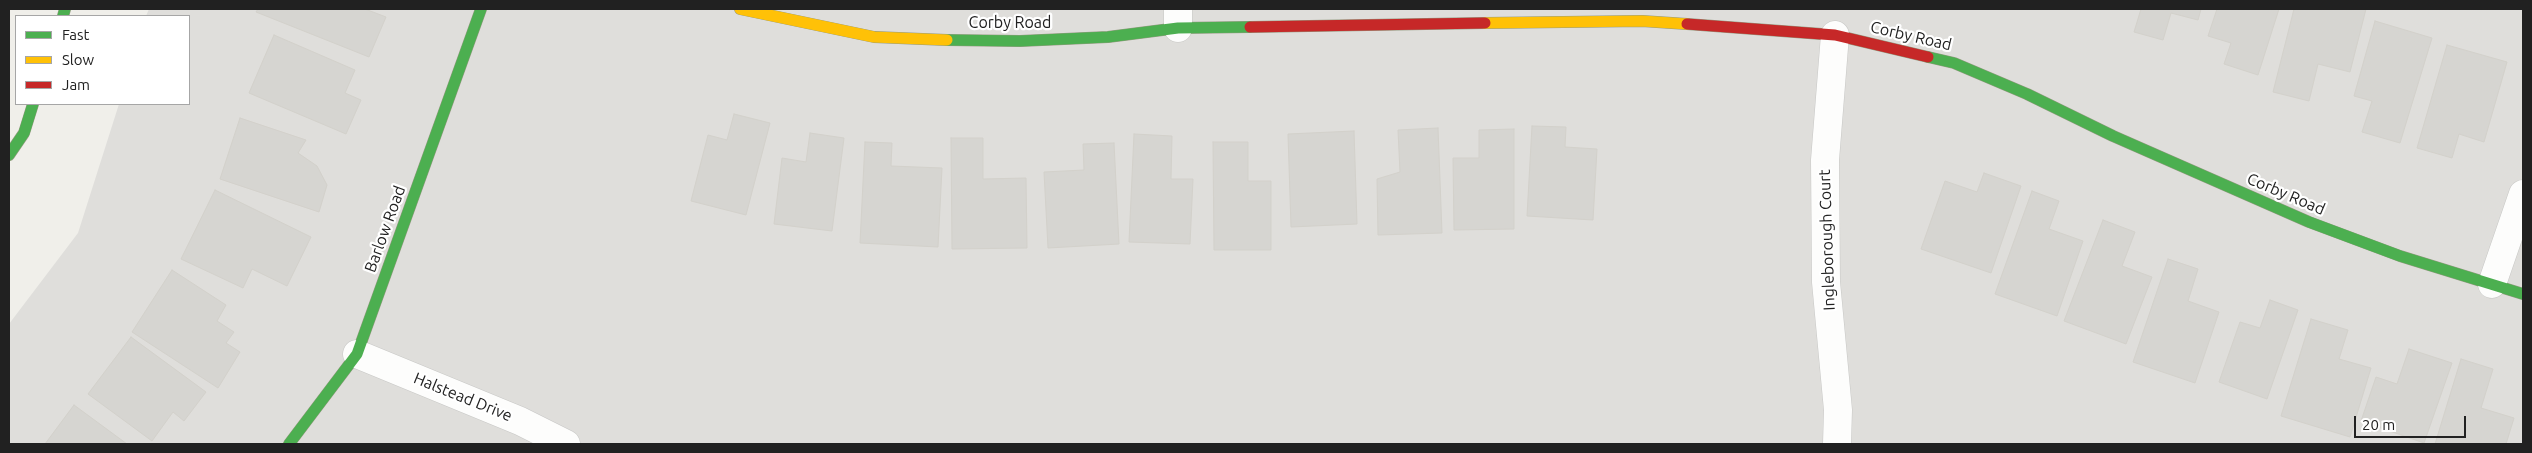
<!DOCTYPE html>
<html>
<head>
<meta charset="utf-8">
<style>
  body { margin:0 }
  #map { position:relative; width:2532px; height:453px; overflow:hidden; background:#f0efea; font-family:Ubuntu,sans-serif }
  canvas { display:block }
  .frame { position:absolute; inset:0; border:10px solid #212121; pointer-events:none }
  .legend { position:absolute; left:15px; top:15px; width:175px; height:90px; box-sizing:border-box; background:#fff; border:1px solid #a6a6a6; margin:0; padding:6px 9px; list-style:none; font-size:15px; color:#212121 }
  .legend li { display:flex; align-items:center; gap:10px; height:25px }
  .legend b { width:25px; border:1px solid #a6a6a6 }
  .scale { position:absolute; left:2354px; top:416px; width:112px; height:22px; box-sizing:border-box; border:2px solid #212121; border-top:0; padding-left:6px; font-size:15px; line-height:18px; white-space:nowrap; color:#212121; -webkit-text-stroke:4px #fff; paint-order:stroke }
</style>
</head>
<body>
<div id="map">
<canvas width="2532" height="453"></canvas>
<div class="frame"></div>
<ul class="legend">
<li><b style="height:6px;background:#4caf50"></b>Fast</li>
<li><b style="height:6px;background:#ffc107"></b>Slow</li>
<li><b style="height:6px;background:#c62828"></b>Jam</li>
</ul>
<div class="scale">20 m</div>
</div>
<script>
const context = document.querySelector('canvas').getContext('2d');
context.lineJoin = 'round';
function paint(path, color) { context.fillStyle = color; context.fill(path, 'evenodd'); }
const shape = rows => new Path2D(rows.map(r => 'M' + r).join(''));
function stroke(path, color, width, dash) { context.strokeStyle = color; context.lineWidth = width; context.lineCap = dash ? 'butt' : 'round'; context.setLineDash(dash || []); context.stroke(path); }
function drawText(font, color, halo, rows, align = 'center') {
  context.font = font + ' Ubuntu,sans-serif'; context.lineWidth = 4.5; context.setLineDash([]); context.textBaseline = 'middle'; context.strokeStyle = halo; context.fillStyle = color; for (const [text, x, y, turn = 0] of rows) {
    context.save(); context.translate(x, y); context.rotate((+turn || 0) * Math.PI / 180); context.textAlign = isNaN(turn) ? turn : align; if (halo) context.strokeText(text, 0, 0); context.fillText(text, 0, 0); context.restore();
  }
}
paint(shape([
  [149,9,2523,9,2523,444,9,444,9,324,78,233,119,104,189,104,189,16,146,16]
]), '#dfdedb');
const building = shape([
  [258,9,365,9,386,17,369,57,256,12,258,9],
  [2141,9,2201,9,2198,20,2171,13,2163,40,2134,32,2141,9],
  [2217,9,2279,9,2258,75,2224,64,2231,43,2208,36,2217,9],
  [2294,9,2366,9,2350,72,2318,64,2309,101,2273,92,2294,9],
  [2375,21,2432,38,2400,143,2362,132,2372,101,2354,96,2375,21],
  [274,35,355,70,345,93,361,100,346,134,249,93,274,35],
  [2447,45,2507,62,2484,142,2459,134,2452,158,2417,148,2447,45],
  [734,114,770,123,746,215,691,201,708,135,727,140,734,114],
  [240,118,306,140,298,153,317,166,327,185,319,212,220,179,240,118],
  [1532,126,1566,127,1565,147,1597,149,1593,220,1527,216,1532,126],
  [1438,128,1442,233,1378,235,1377,179,1400,172,1398,130,1438,128],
  [1514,129,1514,229,1454,230,1453,158,1479,158,1479,130,1514,129],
  [1354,131,1357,224,1291,227,1288,134,1354,131],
  [810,133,844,138,832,231,774,224,782,158,806,162,810,133],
  [1134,134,1172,136,1171,179,1193,179,1190,244,1129,242,1134,134],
  [951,138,983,138,983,179,1026,178,1027,248,952,249,951,138],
  [865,142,892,143,891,166,942,168,938,247,860,243,865,142],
  [1213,142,1248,142,1248,181,1271,181,1271,250,1214,250,1213,142],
  [1114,143,1119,244,1048,248,1044,172,1084,170,1083,144,1114,143],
  [1984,173,2021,186,1991,273,1921,249,1945,181,1977,192,1984,173],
  [215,190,311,237,287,286,252,269,243,288,181,259,215,190],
  [2032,191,2059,201,2049,229,2083,241,2057,316,1995,294,2032,191],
  [2103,220,2135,232,2122,266,2152,277,2126,344,2064,321,2103,220],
  [2168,259,2198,269,2188,301,2219,312,2195,383,2133,362,2168,259],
  [172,270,226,305,217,321,234,332,226,343,240,352,218,388,132,332,172,270],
  [2270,300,2298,310,2267,399,2219,382,2240,322,2260,328,2270,300],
  [2311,319,2348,330,2339,359,2371,368,2350,437,2281,416,2311,319],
  [131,337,206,392,184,421,173,412,152,441,88,394,131,337],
  [2409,349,2452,363,2424,443,2361,421,2376,377,2397,384,2409,349],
  [2461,359,2493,369,2481,408,2514,418,2506,444,2435,444,2461,359],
  [74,405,127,444,45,444,74,405]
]);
paint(building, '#d6d5d1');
stroke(building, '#d3d1cb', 1);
const street = shape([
  [1178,28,1178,9],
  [1835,35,1825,160,1826,282,1838,410,1837,444],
  [2492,284,2523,194],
  [357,354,520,421,566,444]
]);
const fast = shape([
  [63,16,65,9],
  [947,40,1020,41,1108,37,1178,28,1250,27],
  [1928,57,1954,63,2027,94,2113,136,2309,222,2400,256,2523,294],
  [9,155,24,133,33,104],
  [289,444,357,354,481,9]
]);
const slow = shape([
  [740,9,874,37,947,40],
  [1485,23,1642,21,1687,24]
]);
const jam = shape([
  [1687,24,1835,35,1928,57],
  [1250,27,1485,23]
]);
stroke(street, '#c8c8c6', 29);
stroke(fast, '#949b80', 12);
stroke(slow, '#949b80', 12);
stroke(jam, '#949b80', 12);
stroke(street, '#fdfdfc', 28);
stroke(fast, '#4caf50', 11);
stroke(slow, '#ffc107', 11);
stroke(jam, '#c62828', 11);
drawText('16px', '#212121', '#fff', [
  ["Corby Road",1010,23],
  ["Corby Road",1911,36,13],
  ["Corby Road",2286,194,23],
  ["Barlow Road",385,229,-70],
  ["Ingleborough Court",1827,240,-92],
  ["Halstead Drive",463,397,22]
]);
</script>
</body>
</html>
